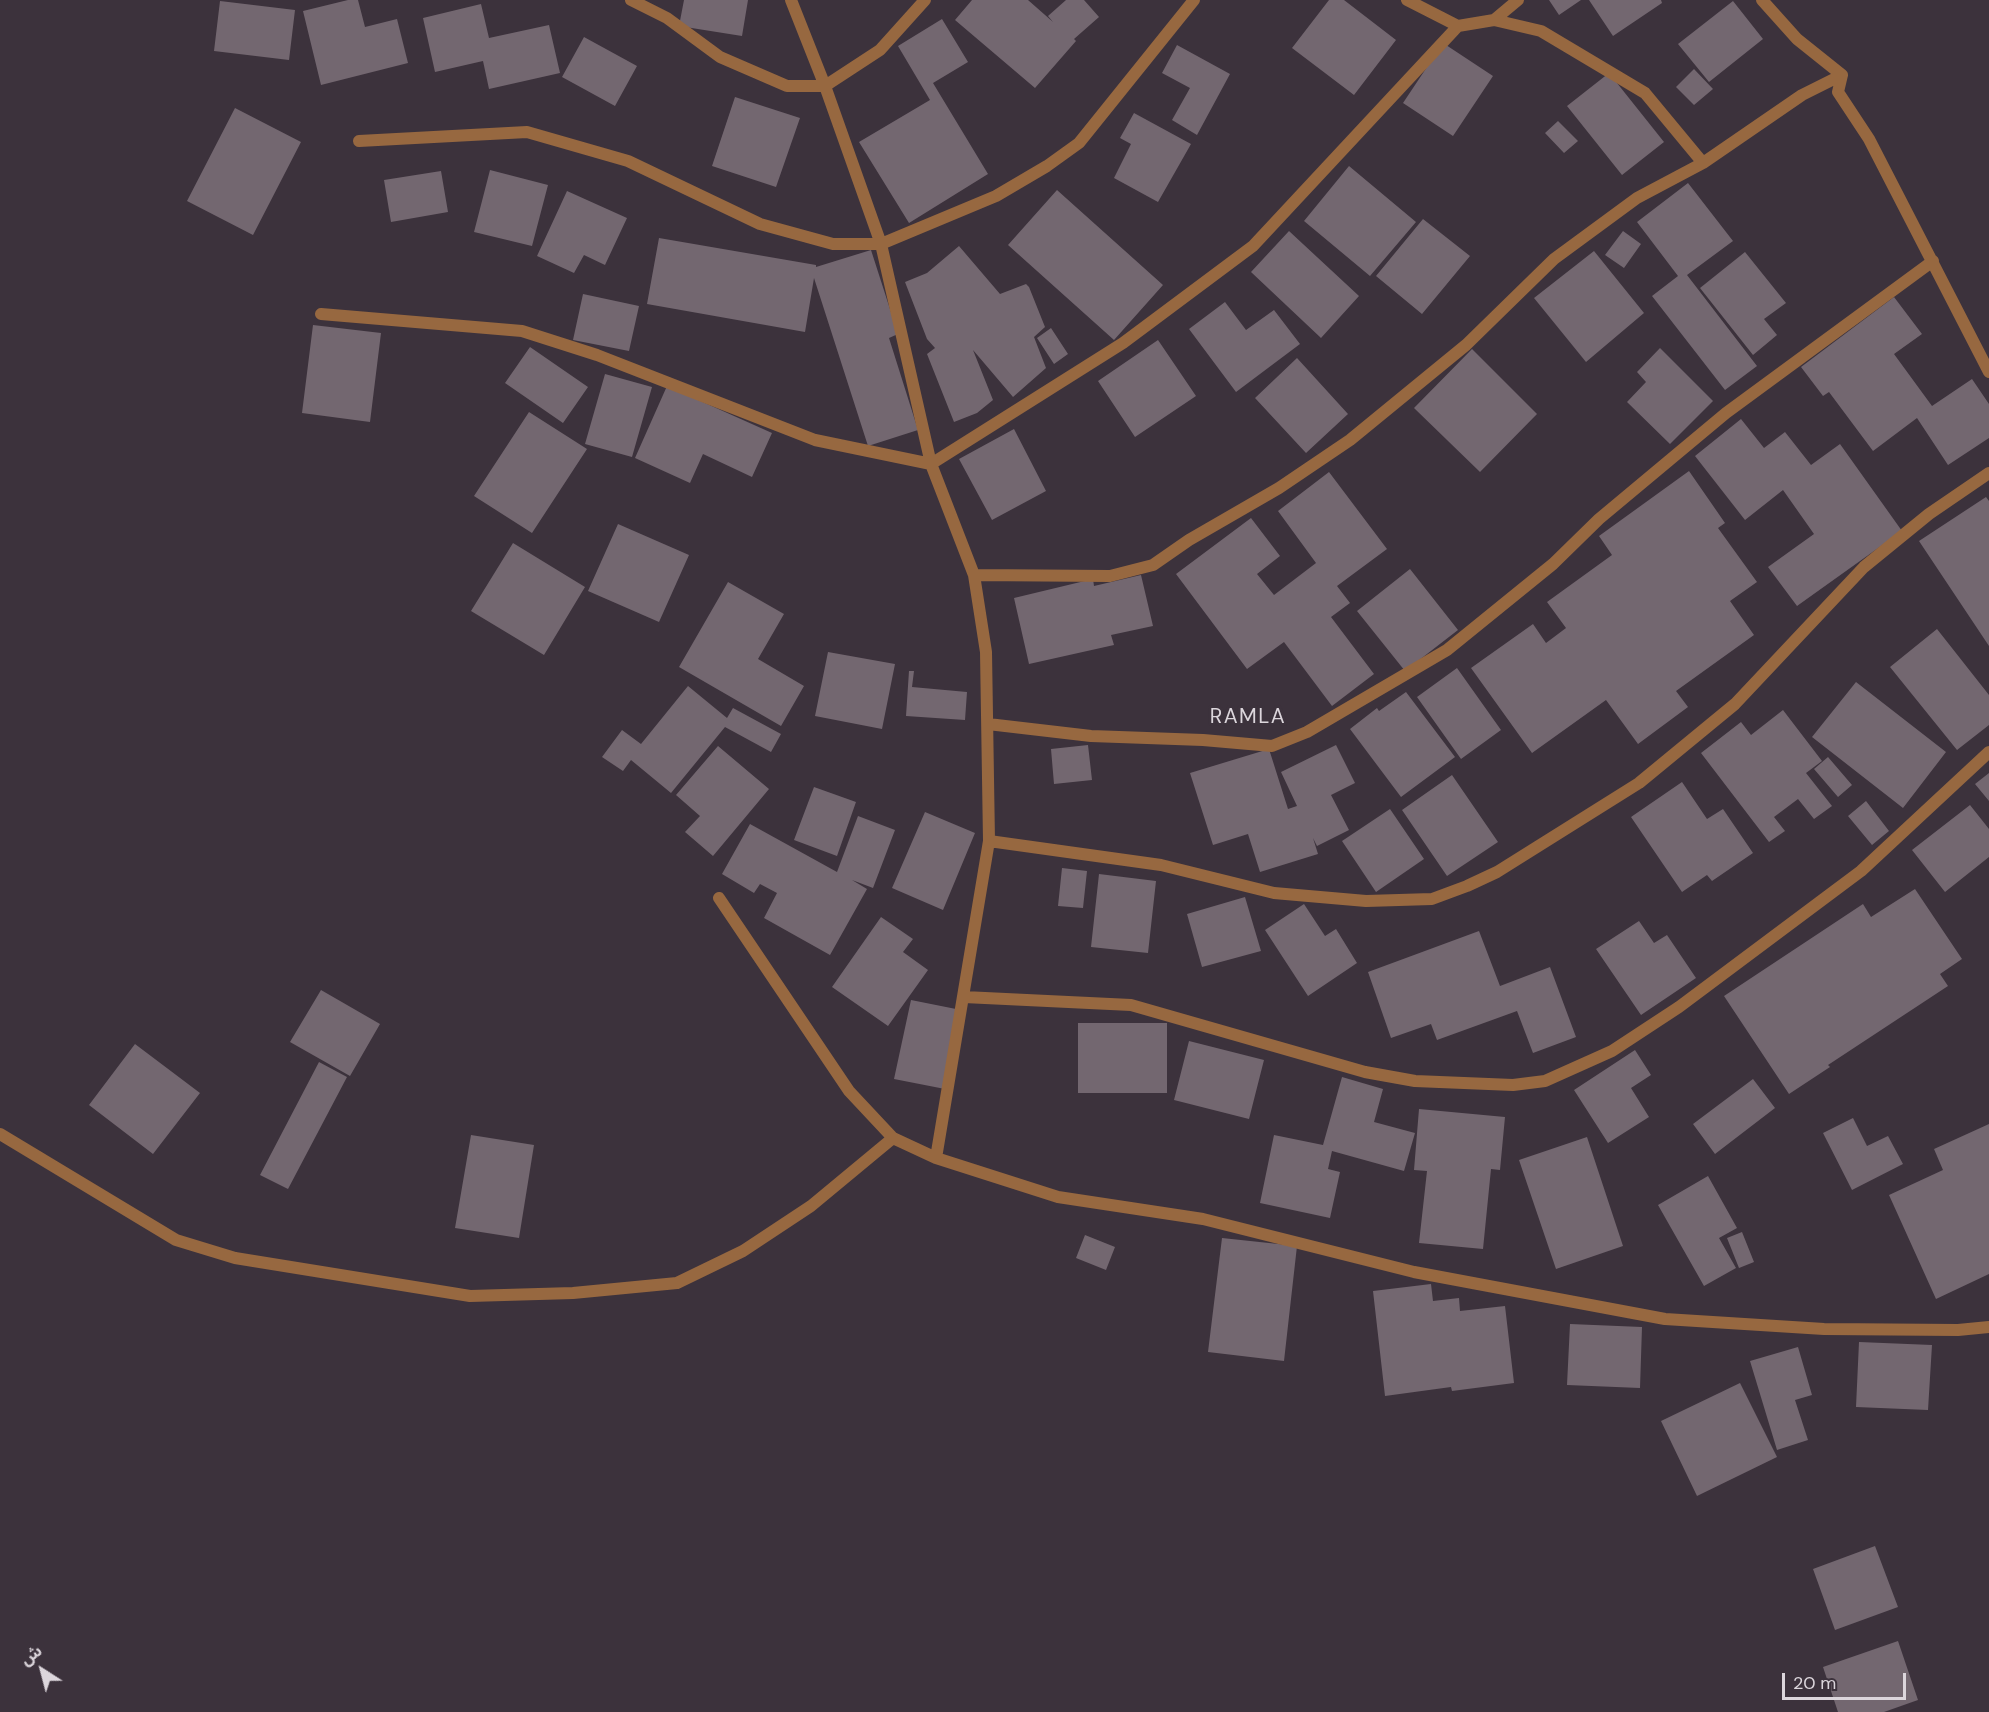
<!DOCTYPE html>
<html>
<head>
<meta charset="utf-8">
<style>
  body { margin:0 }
  #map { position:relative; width:1989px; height:1712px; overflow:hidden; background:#3c323c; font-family:"DM Sans","Noto Sans Arabic",sans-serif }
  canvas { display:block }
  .north { position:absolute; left:12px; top:1640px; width:60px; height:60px; -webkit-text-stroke:4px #3c323c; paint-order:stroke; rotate:324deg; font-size:16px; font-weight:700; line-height:24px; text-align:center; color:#dcd6dc }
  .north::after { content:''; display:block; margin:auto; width:21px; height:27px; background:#dcd6dc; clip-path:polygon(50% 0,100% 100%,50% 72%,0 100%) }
  .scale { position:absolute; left:1782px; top:1673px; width:124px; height:27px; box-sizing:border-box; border:3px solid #dcd6dc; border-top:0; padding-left:8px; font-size:18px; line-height:21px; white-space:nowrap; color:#dcd6dc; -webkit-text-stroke:4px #3c323c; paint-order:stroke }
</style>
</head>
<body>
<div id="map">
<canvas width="1989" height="1712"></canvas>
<div class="north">ش</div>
<div class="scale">20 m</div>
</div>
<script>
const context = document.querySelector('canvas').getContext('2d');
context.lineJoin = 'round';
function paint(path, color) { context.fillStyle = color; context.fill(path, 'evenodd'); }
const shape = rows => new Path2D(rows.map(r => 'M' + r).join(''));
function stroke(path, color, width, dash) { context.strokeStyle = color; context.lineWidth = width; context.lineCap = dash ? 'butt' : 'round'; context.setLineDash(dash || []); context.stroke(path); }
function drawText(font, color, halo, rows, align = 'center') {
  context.font = font + ' "DM Sans",sans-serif'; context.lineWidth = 6; context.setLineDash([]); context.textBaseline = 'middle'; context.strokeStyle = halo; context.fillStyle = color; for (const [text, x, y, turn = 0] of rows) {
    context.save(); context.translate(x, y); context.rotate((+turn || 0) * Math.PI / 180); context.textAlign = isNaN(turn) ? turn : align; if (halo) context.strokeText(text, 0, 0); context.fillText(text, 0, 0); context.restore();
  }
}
paint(shape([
  [348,0,358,0,365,27,397,19,408,63,321,85,303,11],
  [684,0,748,0,742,36,679,26],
  [972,0,1028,0,1053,22,1048,16,1066,0,1084,0,1099,17,1074,39,1076,41,1035,88,955,20],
  [1329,0,1344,0,1396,40,1354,95,1292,48],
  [1549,0,1581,0,1559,15],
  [1589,0,1661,0,1662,3,1613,36],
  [220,1,295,10,289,60,214,51],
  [1733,1,1763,39,1709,82,1678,44],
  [481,4,489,38,549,25,560,73,489,89,483,61,435,72,423,18],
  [942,19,968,62,933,83,988,174,909,223,859,142,930,100,898,46],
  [584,37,637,66,615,106,562,77],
  [1443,43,1493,76,1453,136,1403,103],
  [1177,45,1230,74,1197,135,1172,120,1190,88,1162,73],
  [1694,69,1713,89,1694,105,1676,87],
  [1609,73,1664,142,1622,175,1567,106],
  [735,97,800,118,776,187,712,166],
  [235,108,301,142,253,235,187,201],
  [1134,113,1191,144,1158,202,1114,178,1131,144,1120,138],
  [1558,121,1578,141,1564,153,1545,133],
  [1349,166,1416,222,1370,276,1304,221],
  [490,170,548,185,532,246,474,232],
  [441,171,448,212,391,222,384,180],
  [1688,183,1733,241,1687,275,1757,366,1725,390,1652,296,1678,276,1637,222],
  [1057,190,1163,285,1114,340,1008,245],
  [567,191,627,218,605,265,584,255,574,273,537,256],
  [1423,219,1470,256,1422,314,1376,276],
  [1289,231,1359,296,1321,338,1251,272],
  [1623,231,1641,244,1624,268,1605,255],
  [659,238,816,265,816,267,871,250,898,334,889,338,918,430,868,446,814,278,805,332,647,304],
  [959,246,1000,294,1026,284,1029,287,1045,327,1034,337,1046,368,1013,397,973,350,993,400,977,413,954,422,927,354,935,348,927,339,905,282,927,273],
  [1594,251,1644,313,1586,362,1534,298],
  [1745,252,1786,303,1764,319,1777,335,1753,355,1700,288],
  [583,294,639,306,629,351,573,340],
  [1894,297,1922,334,1894,354,1932,406,1972,379,1989,404,1989,438,1948,465,1917,418,1873,451,1829,392,1823,396,1801,367],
  [1225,302,1246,330,1274,310,1300,344,1236,392,1189,329],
  [313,325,381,333,370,422,302,413],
  [1051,328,1068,354,1054,364,1037,338],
  [1158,340,1196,396,1135,437,1098,381],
  [530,347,588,387,563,423,505,383],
  [1660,348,1713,401,1670,444,1627,402,1646,382,1637,372],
  [1472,349,1537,414,1480,472,1414,408],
  [1297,358,1348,414,1306,453,1255,398],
  [605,374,652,387,632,457,585,444],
  [667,386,772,433,752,477,703,454,690,483,635,458],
  [529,412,587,449,532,533,474,496],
  [1741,419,1764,448,1785,432,1811,465,1840,444,1902,531,1797,606,1768,567,1814,534,1783,490,1745,520,1695,456],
  [1014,429,1046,491,992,520,959,459],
  [1689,471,1725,523,1718,528,1757,582,1730,601,1754,635,1676,691,1688,707,1638,744,1606,700,1532,753,1471,668,1533,624,1546,643,1566,628,1547,602,1612,555,1599,536],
  [1329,472,1387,549,1337,586,1350,603,1331,617,1374,674,1332,706,1284,642,1247,669,1176,574,1251,518,1280,556,1257,574,1274,595,1316,563,1278,511],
  [1986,497,1989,501,1989,646,1919,541],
  [618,524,689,555,659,622,588,591],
  [513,543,585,587,544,655,471,611],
  [1410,569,1458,630,1405,671,1357,611],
  [1141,575,1153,626,1111,635,1114,645,1029,664,1014,598,1093,579,1094,586],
  [728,582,784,614,758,659,804,686,781,726,679,667],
  [1937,629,1989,695,1989,725,1957,750,1890,667],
  [828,652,895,664,882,729,815,716],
  [1457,668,1501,730,1461,759,1417,697],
  [909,671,914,671,912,687,967,692,965,720,906,716],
  [1856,682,1946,752,1903,808,1812,737],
  [688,686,727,718,733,708,781,734,771,752,725,727,671,793,631,760,623,771,602,757,622,730,641,744],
  [1406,692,1455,757,1401,797,1350,729,1377,708,1379,711],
  [1783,710,1822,761,1806,773,1832,806,1814,819,1798,799,1774,817,1785,831,1769,842,1701,753,1741,722,1751,735],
  [1088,745,1092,780,1054,784,1051,749],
  [1336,745,1355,783,1331,795,1349,830,1317,846,1313,838,1318,854,1260,872,1248,834,1213,845,1190,773,1269,749,1288,809,1297,806,1281,772],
  [718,746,769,789,713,856,685,832,700,816,676,795],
  [1828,757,1852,785,1838,797,1814,769],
  [1989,773,1989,801,1975,784],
  [1452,775,1498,842,1447,876,1402,810],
  [1682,782,1707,819,1723,809,1753,853,1712,881,1707,875,1682,892,1631,817],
  [814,787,856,802,837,856,794,840],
  [1866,801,1889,831,1872,845,1848,816],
  [1970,805,1989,829,1989,857,1945,892,1912,850],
  [1390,809,1424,859,1376,892,1342,841],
  [925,812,975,833,943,910,892,888],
  [858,816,895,830,873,888,852,880,867,889,830,955,764,918,777,893,760,884,754,893,722,874,750,824,837,872],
  [1062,868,1087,871,1083,908,1058,906],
  [1099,874,1156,881,1148,953,1091,947],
  [1915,889,1962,959,1940,974,1948,986,1828,1065,1830,1067,1789,1094,1724,996,1863,904,1871,917],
  [1245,897,1261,951,1202,967,1187,914],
  [1304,904,1325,936,1336,929,1357,963,1308,996,1265,930],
  [881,917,913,939,903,952,928,970,888,1026,832,987],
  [1639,921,1654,943,1667,935,1696,978,1641,1015,1596,949],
  [1479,931,1500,986,1550,967,1576,1037,1533,1053,1517,1011,1437,1040,1431,1024,1391,1038,1368,972],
  [321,990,380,1024,350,1076,290,1042],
  [911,1000,961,1010,945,1089,894,1079],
  [1078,1023,1167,1023,1167,1093,1078,1093],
  [1189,1041,1264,1060,1249,1119,1174,1100],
  [135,1044,200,1093,153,1154,89,1105],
  [1635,1050,1651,1075,1631,1088,1649,1117,1608,1143,1574,1090],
  [319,1062,347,1077,288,1189,260,1175],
  [1342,1077,1383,1089,1374,1122,1415,1133,1404,1171,1332,1151,1328,1169,1340,1172,1330,1218,1260,1203,1274,1135,1323,1145],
  [1753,1079,1775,1108,1715,1154,1693,1124],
  [1419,1109,1505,1117,1500,1170,1491,1169,1483,1249,1419,1243,1427,1171,1414,1170],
  [1853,1118,1867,1146,1888,1136,1903,1164,1852,1190,1823,1133],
  [1989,1124,1989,1274,1936,1299,1889,1195,1943,1170,1934,1149],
  [471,1135,534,1145,519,1238,455,1228],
  [1587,1137,1623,1246,1556,1269,1519,1160],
  [1708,1176,1737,1228,1719,1238,1736,1268,1704,1286,1658,1205],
  [1742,1232,1754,1262,1739,1268,1727,1238],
  [1085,1235,1115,1247,1106,1270,1076,1258],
  [1222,1238,1297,1246,1284,1361,1208,1352],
  [1431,1284,1433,1301,1459,1298,1460,1311,1505,1306,1514,1383,1452,1391,1451,1387,1385,1396,1373,1291],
  [1570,1324,1642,1327,1640,1388,1567,1385],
  [1859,1342,1932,1345,1928,1410,1856,1407],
  [1798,1347,1812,1395,1795,1400,1808,1440,1777,1450,1750,1361],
  [1740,1383,1777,1457,1697,1496,1661,1421],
  [1875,1546,1898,1607,1835,1630,1813,1569],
  [1898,1641,1918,1700,1884,1712,1838,1712,1823,1667]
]), '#736770');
stroke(shape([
  [631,0,667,18,720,57,787,86,825,86,880,50,925,0],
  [791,0,825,86,881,244,931,464,974,575,986,652,989,841,936,1158],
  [1407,0,1458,26,1494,20,1541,31,1645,93,1703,163],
  [1762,0,1797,39,1842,75],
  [1494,20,1518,0],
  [1842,75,1838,92,1869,139,1989,372],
  [359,141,527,132,628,161,760,224,833,244,881,244,996,196,1047,166,1079,143,1194,0],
  [321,314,522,331,597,355,815,440,931,464,1123,343,1253,246,1458,26],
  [974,575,1110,576,1153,565,1189,540,1279,488,1350,440,1466,345,1554,259,1637,198,1703,163,1802,95,1842,75],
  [988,724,1091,736,1203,740,1272,746,1307,732,1447,650,1553,564,1599,519,1726,413,1933,261],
  [989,841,1161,865,1274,893,1366,901,1432,899,1467,886,1497,872,1639,783,1735,704,1864,567,1929,514,1989,473],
  [719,898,849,1091,893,1138,936,1158,1058,1197,1203,1219,1414,1272,1665,1319,1824,1329,1958,1330,1989,1327],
  [964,997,1131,1005,1365,1072,1415,1081,1513,1085,1545,1081,1612,1051,1679,1007,1861,871,1989,752],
  [0,1134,176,1240,235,1258,470,1296,573,1293,677,1283,743,1251,811,1206,893,1138]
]), '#976840', 12);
context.letterSpacing = '1.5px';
drawText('21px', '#dcd6dc', '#3c323c', [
  ["RAMLA",1248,717]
]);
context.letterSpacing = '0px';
</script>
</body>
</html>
